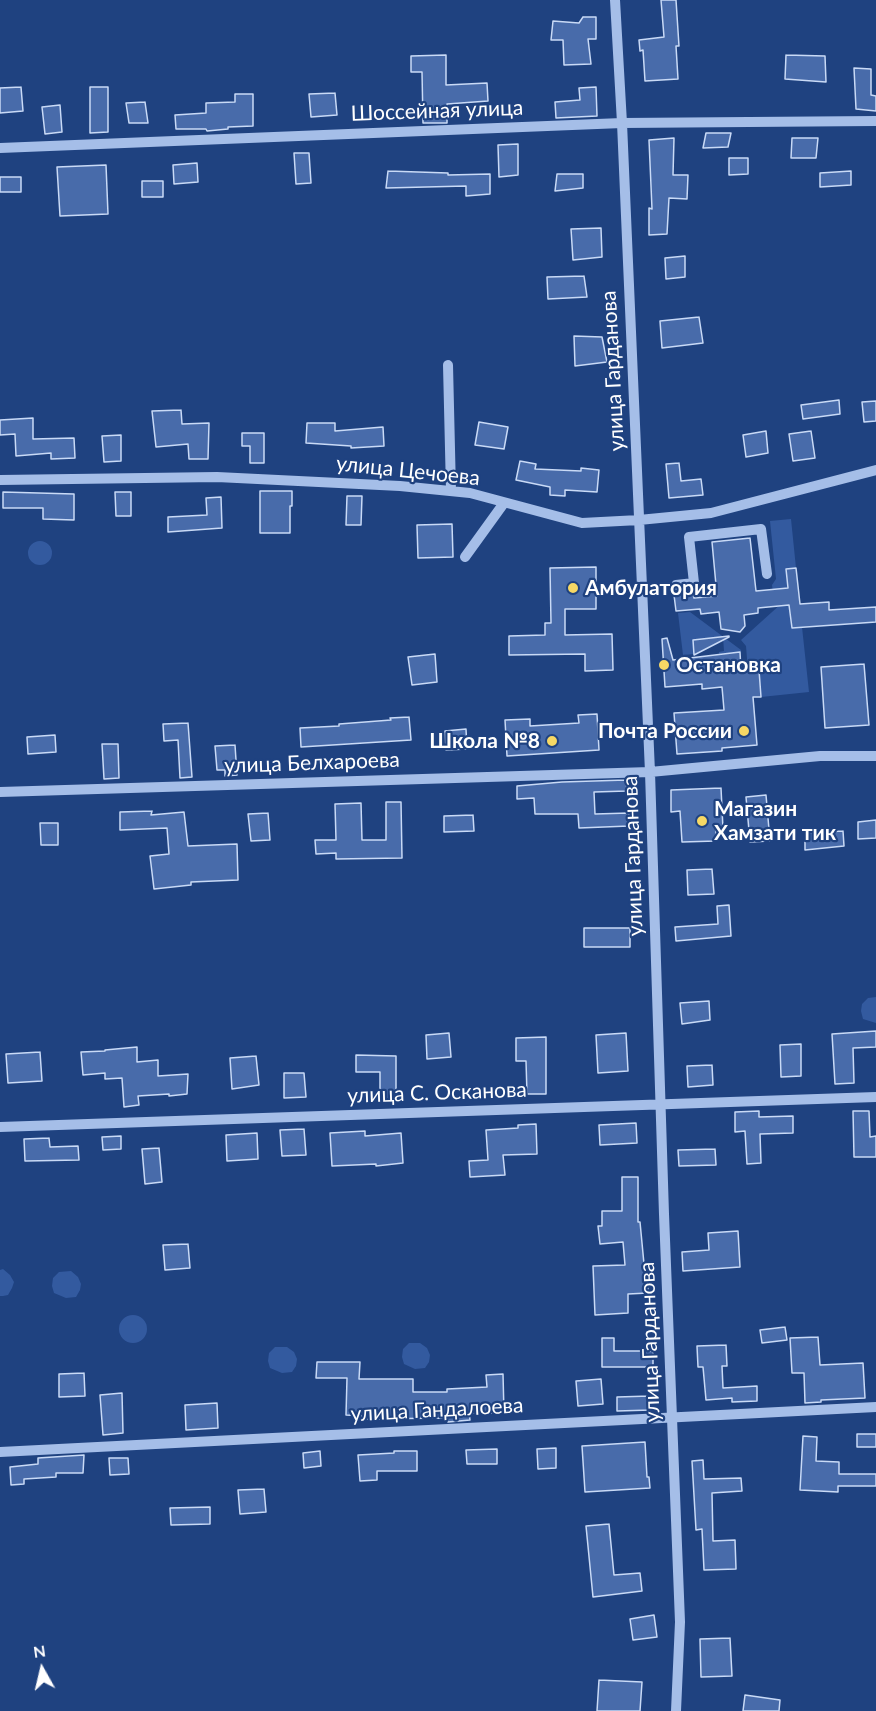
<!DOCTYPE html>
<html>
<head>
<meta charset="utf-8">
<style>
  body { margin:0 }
  #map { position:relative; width:876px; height:1711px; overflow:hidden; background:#1f4280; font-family:Lato,sans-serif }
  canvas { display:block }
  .north { position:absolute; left:12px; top:1639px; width:60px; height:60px; -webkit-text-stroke:4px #1f4280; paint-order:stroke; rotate:352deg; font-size:16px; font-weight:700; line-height:24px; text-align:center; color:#fff }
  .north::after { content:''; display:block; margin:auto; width:21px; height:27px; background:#fff; clip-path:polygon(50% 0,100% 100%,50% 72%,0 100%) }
</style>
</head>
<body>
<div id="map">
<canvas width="876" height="1711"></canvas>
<div class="north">N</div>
</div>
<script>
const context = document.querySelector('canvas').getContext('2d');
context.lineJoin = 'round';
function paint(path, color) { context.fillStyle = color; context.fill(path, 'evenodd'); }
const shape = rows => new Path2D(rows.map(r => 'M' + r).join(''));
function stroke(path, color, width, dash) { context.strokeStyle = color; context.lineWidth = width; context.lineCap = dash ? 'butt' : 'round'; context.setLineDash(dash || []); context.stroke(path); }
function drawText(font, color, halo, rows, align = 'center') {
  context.font = font + ' Lato,sans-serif'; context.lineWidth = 4.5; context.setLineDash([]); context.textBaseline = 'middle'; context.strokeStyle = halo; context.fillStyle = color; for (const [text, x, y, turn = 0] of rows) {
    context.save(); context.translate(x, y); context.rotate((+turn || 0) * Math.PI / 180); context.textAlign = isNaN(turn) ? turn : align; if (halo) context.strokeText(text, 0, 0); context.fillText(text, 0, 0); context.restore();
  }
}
paint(shape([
  [791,519,796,568,786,570,788,596,773,593,772,585,776,579,770,521],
  '28 553a12 12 0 1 1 24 0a12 12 0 1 1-24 0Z',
  [789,602,792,628,802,627,809,692,761,697,759,670,748,671,746,646,741,640,782,603],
  [690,612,741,650,741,652,719,654,719,652,724,651,723,637,693,640,694,654,683,655,678,613],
  [876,997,876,1023,863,1019,861,1011,862,1004,868,998],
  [3,1269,10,1275,14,1282,12,1288,8,1295,3,1296,0,1296,0,1270],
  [71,1271,78,1277,81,1284,80,1290,76,1297,66,1298,54,1293,52,1286,53,1278,59,1272],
  '119 1329a14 14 0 1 1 28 0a14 14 0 1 1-28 0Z',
  [409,1343,420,1343,427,1348,430,1355,429,1362,425,1368,415,1369,404,1364,402,1357,403,1349],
  [275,1347,287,1347,294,1352,297,1359,296,1366,292,1372,282,1373,270,1368,268,1361,269,1353]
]), '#335a9f');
const building = shape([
  [661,0,676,0,679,46,676,46,678,79,645,81,643,50,640,51,639,40,664,37,661,0],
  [583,17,596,17,596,39,588,39,591,64,564,65,563,40,551,40,553,21,579,23,583,17],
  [446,55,446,85,487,83,488,101,447,104,447,123,423,123,422,72,411,72,411,56,446,55],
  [786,55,825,56,826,82,785,79,786,55],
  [854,68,871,69,871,95,876,96,876,111,856,109,854,68],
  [21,87,23,111,0,113,0,88,21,87],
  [90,87,108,87,108,132,90,133,90,87],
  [596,87,597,116,556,118,555,102,580,100,579,88,596,87],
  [335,93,337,115,311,117,309,94,335,93],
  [235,94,253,94,253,126,228,127,228,129,207,131,206,129,176,129,175,115,206,113,206,103,235,102,235,94],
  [145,102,148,123,129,123,126,103,145,102],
  [60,105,62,132,45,134,42,107,60,105],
  [706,133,731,133,728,147,703,148,706,133],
  [674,138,673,175,688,175,687,199,669,198,667,234,649,235,649,208,652,209,649,140,674,138],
  [792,138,818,138,816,158,791,158,792,138],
  [518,144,518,175,499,177,498,145,518,144],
  [294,153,309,153,311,183,296,184,294,153],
  [729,158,748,158,748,174,729,175,729,158],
  [197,163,198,182,174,184,173,165,197,163],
  [106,165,108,214,60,216,57,167,106,165],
  [388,171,448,173,448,175,490,174,490,194,466,196,466,186,386,188,388,171],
  [851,171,851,185,820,187,820,173,851,171],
  [557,174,583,174,583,188,555,191,557,174],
  [0,177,21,177,21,192,0,192,0,177],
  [142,181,163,181,163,197,142,197,142,181],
  [601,228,602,257,573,260,571,229,601,228],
  [685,256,685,277,666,279,665,258,685,256],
  [584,276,587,297,548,299,547,277,584,276],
  [699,317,703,343,662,348,660,321,699,317],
  [574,336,602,337,607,362,575,366,574,336],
  [839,400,840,414,803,419,801,405,839,400],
  [876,401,876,421,864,422,862,402,876,401],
  [181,410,182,424,209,423,208,459,189,459,188,444,156,447,152,411,181,410],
  [33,418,33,439,74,438,75,458,51,459,51,453,16,456,15,434,0,435,0,420,33,418],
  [479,422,508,427,504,449,475,445,479,422],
  [307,423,335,423,335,431,383,427,384,446,351,448,351,446,306,443,307,423],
  [766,431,768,453,746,457,743,435,766,431],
  [811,431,815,458,793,461,789,434,811,431],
  [242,433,264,433,264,463,250,463,250,446,242,446,242,433],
  [121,435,121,461,104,462,102,436,121,435],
  [520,461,536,464,535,469,581,471,581,468,599,470,597,492,565,490,565,496,550,495,550,487,516,480,520,461],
  [679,463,681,481,701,479,703,495,669,498,666,464,679,463],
  [260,491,292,491,292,506,290,506,290,533,260,533,260,491],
  [3,492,74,494,74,520,43,519,43,508,3,508,3,492],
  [115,492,131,492,131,516,116,516,115,492],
  [347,496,362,496,361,525,346,525,347,496],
  [221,497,222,528,168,532,168,517,207,515,206,498,221,497],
  [452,524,453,557,418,558,417,525,452,524],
  [750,538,756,591,788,588,786,569,796,568,800,604,829,602,829,610,876,607,876,622,792,628,789,605,758,608,758,613,744,615,745,626,740,632,721,629,719,612,701,614,700,609,676,611,674,595,693,593,694,598,717,596,712,542,750,538],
  [596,567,596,609,565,609,565,635,612,634,613,670,585,671,585,654,509,655,509,636,545,635,545,623,551,623,550,568,596,567],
  [729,636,729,637,694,655,693,640,729,636],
  [667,638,673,660,740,652,741,671,759,670,761,697,753,697,757,745,722,748,722,751,677,754,674,713,724,710,722,687,702,689,702,684,665,687,662,639,667,638],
  [435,654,437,682,412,685,408,657,435,654],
  [864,664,869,725,825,728,821,667,864,664],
  [597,714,599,750,507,756,505,720,530,719,530,726,579,723,578,715,597,714],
  [409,717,411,740,301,747,300,728,339,726,339,724,391,720,390,718,409,717],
  [188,723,192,777,180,778,178,740,164,741,163,724,188,723],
  [466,729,467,749,446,750,445,731,466,729],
  [55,735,56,752,28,754,27,737,55,735],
  [102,744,118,744,119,778,104,779,102,744],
  [235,745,237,775,225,776,225,770,217,770,215,746,235,745],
  [626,780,627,791,594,792,595,814,629,813,629,826,579,828,578,814,535,814,534,798,517,799,517,786,562,782,626,780],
  [721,788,723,829,716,830,716,841,682,842,680,811,671,812,671,790,721,788],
  [766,795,770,841,750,842,746,797,766,795],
  [386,802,401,802,402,858,336,859,336,853,316,854,315,840,336,840,335,804,361,803,362,840,386,840,386,802],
  [152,811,151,815,184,812,188,846,237,844,238,880,191,882,191,885,154,889,150,856,169,854,167,828,120,830,120,812,152,811],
  [268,813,270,840,251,841,248,814,268,813],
  [473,815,474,831,444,832,444,816,473,815],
  [876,820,876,838,858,839,858,822,876,820],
  [40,823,58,823,58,845,41,845,40,823],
  [843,831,844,846,805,850,805,833,843,831],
  [712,869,714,894,688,895,687,870,712,869],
  [729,905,731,936,676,941,675,927,718,924,717,906,729,905],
  [584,928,630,928,630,947,584,947,584,928],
  [709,1001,710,1020,682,1024,680,1003,709,1001],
  [876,1031,876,1047,853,1048,854,1083,835,1084,832,1034,876,1031],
  [449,1033,451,1057,427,1059,426,1035,449,1033],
  [626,1033,628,1071,598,1073,596,1035,626,1033],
  [546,1037,546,1094,527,1094,526,1061,516,1061,516,1038,546,1037],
  [801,1044,801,1076,781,1077,780,1045,801,1044],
  [137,1047,137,1062,158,1060,158,1076,188,1074,187,1094,169,1096,169,1094,138,1096,139,1105,124,1107,122,1078,105,1079,105,1073,83,1075,81,1052,105,1051,105,1050,137,1047],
  [40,1052,42,1081,8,1083,6,1054,40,1052],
  [356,1055,396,1056,396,1102,380,1102,380,1072,356,1072,356,1055],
  [256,1056,259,1085,232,1089,230,1058,256,1056],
  [712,1065,713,1085,688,1087,687,1066,712,1065],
  [284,1073,304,1073,306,1097,284,1098,284,1073],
  [759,1111,759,1117,793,1116,793,1133,760,1134,761,1163,747,1164,745,1131,735,1132,735,1112,759,1111],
  [853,1111,869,1111,870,1137,876,1136,876,1157,854,1157,853,1111],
  [636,1123,637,1143,600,1145,599,1125,636,1123],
  [536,1124,537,1154,503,1155,505,1175,470,1177,469,1161,488,1160,486,1130,518,1128,518,1125,536,1124],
  [304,1129,306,1155,282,1156,280,1130,304,1129],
  [365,1131,365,1136,401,1133,403,1163,376,1166,376,1164,332,1166,330,1133,365,1131],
  [257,1133,258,1159,227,1161,226,1135,257,1133],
  [121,1136,121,1149,103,1150,102,1137,121,1136],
  [49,1138,50,1147,78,1146,79,1160,25,1161,24,1139,49,1138],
  [159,1148,162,1182,145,1184,142,1149,159,1148],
  [715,1149,716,1165,679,1166,678,1150,715,1149],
  [622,1177,638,1177,638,1222,640,1222,644,1264,647,1264,648,1293,628,1294,628,1313,595,1315,593,1266,625,1265,623,1242,600,1244,598,1226,602,1226,602,1211,622,1211,622,1177],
  [738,1231,740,1267,683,1271,682,1252,709,1250,708,1233,738,1231],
  [188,1244,190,1268,165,1270,163,1245,188,1244],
  [785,1327,787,1340,762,1343,760,1330,785,1327],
  [818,1337,820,1365,863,1363,865,1398,821,1400,821,1402,805,1403,804,1373,792,1373,790,1338,818,1337],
  [602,1338,614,1338,614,1351,653,1351,653,1367,602,1367,602,1338],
  [726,1345,727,1366,722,1366,723,1388,757,1386,757,1401,732,1402,732,1398,706,1400,703,1367,698,1367,697,1346,726,1345],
  [317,1362,360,1362,359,1379,413,1379,413,1392,447,1392,447,1389,487,1387,486,1375,503,1374,504,1413,469,1413,470,1420,448,1422,447,1418,365,1419,365,1416,346,1415,347,1378,316,1378,317,1362],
  [84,1373,85,1396,59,1397,59,1374,84,1373],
  [601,1379,603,1404,578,1406,576,1381,601,1379],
  [122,1393,123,1433,103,1435,100,1395,122,1393],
  [650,1396,651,1410,617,1411,617,1397,650,1396],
  [217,1403,218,1428,186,1430,185,1405,217,1403],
  [857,1434,876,1434,876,1447,857,1447,857,1434],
  [803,1436,817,1437,816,1461,839,1462,839,1474,876,1474,876,1486,838,1486,838,1492,800,1490,803,1436],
  [645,1442,647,1477,649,1477,650,1488,585,1492,582,1446,645,1442],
  [556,1448,556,1468,538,1469,537,1449,556,1448],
  [497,1449,497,1464,467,1464,466,1450,497,1449],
  [320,1451,321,1466,304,1468,303,1453,320,1451],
  [394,1451,417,1451,417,1471,377,1471,377,1480,360,1481,358,1455,394,1453,394,1451],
  [84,1455,83,1473,56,1473,56,1477,24,1479,24,1484,11,1485,10,1467,38,1464,38,1458,84,1455],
  [109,1458,128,1458,129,1474,110,1475,109,1458],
  [703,1460,704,1479,741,1478,742,1491,712,1493,713,1541,735,1540,736,1569,704,1570,702,1529,696,1530,692,1461,703,1460],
  [264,1489,266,1512,240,1514,238,1490,264,1489],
  [210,1507,210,1524,171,1525,170,1508,210,1507],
  [609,1524,614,1575,640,1573,642,1591,593,1597,586,1526,609,1524],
  [654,1615,657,1637,633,1640,630,1619,654,1615],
  [730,1638,732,1676,701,1677,700,1639,730,1638],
  [599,1680,642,1682,640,1711,597,1711,599,1680],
  [745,1695,780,1700,779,1711,743,1711,745,1695]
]);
paint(building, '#486baa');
stroke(building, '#c9daf6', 1.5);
stroke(shape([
  [615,0,622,123,650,772,664,1214,680,1622,676,1711],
  [0,148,622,123,876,121],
  [448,365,451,491],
  [0,480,217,477,400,486,470,493,582,523,639,520,711,513,876,470],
  [465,557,504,503],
  [676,585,694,583,689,537,761,529,767,574],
  [0,792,650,772,820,756,876,756],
  [0,1127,876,1097],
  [0,1452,876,1407]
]), '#a5bee8', 10);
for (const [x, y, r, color] of [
  [573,588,6,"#f6d865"],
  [664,665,6,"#f6d865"],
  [744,731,6,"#f6d865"],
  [552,741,6,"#f6d865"],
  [702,821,6,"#f6d865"]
]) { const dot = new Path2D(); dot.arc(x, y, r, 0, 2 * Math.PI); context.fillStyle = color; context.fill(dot); stroke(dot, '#1f4280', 2); }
drawText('21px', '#fff', '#1f4280', [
  ["Шоссейная улица",437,111,-2],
  ["улица Гарданова",613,371,-93],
  ["улица Цечоева",408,471,6],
  ["улица Белхароева",312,763,-2],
  ["улица Гарданова",633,856,-92],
  ["улица С. Осканова",437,1093,-2],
  ["улица Гарданова",650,1342,-92],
  ["улица Гандалоева",437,1410,-3]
]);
drawText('bold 21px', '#fff', '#1f4280', [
  ["Амбулатория",585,588],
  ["Остановка",676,665],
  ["Почта России",732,731,"right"],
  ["Школа №8",540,741,"right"],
  ["Магазин",714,809],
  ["Хамзати тик",714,833]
], 'left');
</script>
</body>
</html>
